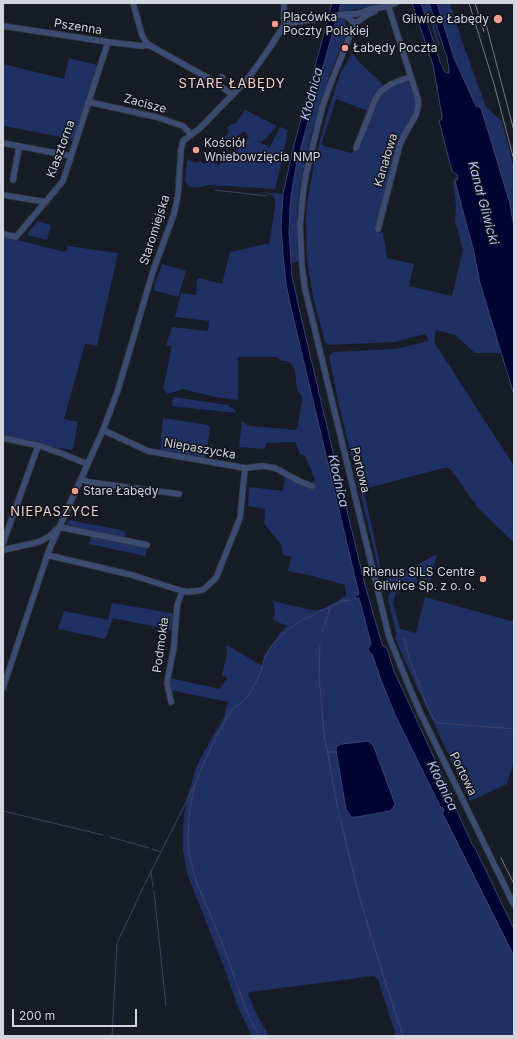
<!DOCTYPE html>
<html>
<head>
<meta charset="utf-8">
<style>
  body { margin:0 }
  #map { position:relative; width:517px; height:1039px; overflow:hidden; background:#181c26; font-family:Inter,sans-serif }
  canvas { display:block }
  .frame { position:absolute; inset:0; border:4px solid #d2d5dc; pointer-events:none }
  .scale { position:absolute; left:12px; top:1009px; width:125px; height:18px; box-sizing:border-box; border:2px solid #d2d5dc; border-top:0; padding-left:5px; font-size:12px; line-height:14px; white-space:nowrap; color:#d2d5dc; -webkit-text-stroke:3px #10131c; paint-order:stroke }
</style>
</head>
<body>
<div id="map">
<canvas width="517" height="1039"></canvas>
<div class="frame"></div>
<div class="scale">200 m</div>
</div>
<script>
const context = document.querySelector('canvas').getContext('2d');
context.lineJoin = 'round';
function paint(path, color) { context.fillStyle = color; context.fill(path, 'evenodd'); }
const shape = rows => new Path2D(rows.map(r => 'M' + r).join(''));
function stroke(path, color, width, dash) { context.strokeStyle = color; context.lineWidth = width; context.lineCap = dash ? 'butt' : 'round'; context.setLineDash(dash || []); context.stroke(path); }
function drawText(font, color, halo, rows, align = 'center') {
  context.font = font + ' Inter,sans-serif'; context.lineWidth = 3; context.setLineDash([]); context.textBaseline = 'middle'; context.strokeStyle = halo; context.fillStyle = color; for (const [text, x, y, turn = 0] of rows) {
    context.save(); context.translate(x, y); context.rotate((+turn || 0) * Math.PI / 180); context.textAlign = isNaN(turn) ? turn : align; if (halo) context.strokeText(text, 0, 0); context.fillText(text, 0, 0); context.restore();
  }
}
paint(shape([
  [341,3,376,3,375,5,369,7,338,12],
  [421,3,429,3,432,11,424,13],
  [437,3,450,3,464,47,486,107,502,122,514,168,514,227,510,204,495,154,481,108,476,106,454,58],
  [431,16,440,45,438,46,429,17],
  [343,18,345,20,346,27,349,29,330,73,310,138,300,186,297,215,298,262,291,262,289,232,290,206,293,183,297,162,336,20],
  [352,53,361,64,387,88,404,80,410,84,417,101,414,116,403,135,400,136,398,138,396,143,399,144,376,231,380,233,383,232,387,258,414,264,409,286,452,296,463,250,455,221,456,206,453,181,457,177,458,179,455,181,465,219,473,248,480,283,501,353,475,353,455,335,436,330,434,342,514,466,514,543,478,508,452,471,448,468,444,468,375,486,370,487,366,492,365,496,383,579,395,577,437,554,430,581,418,577,416,585,404,581,385,584,379,571,338,401,329,356,333,352,396,349,429,341,425,334,395,342,329,345,325,342,313,297,307,260,306,221,307,203,315,159,329,108,340,74],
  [336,99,368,111,353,152,351,153,321,145],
  [69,58,97,65,98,66,74,141,56,136,3,126,3,64,64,79],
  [245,110,277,126,262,142,256,140,270,147,280,127,288,130,283,156,275,189,209,185,199,187,189,187,185,181,187,159,195,163,202,161,204,164,206,163,205,160,210,156,218,166,220,163,229,159,249,137,244,131,236,137,233,135,228,140,224,138,229,132,227,128,231,124,235,124],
  [261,192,283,194,281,226,283,254,286,284,291,308,359,594,355,597,355,599,359,598,371,643,368,649,370,653,372,654,381,680,396,717,440,806,444,809,444,816,514,956,514,1036,396,1036,378,979,374,976,250,992,248,994,258,1017,269,1036,252,1036,238,1007,225,970,187,873,183,850,183,837,184,816,187,798,195,771,200,759,224,717,228,702,170,690,170,678,220,689,227,678,222,675,227,654,226,645,263,666,266,653,280,633,287,626,273,620,275,611,273,601,311,610,317,610,325,608,346,596,345,585,313,576,288,571,291,557,283,555,281,544,264,524,265,509,248,506,249,487,283,491,286,472,302,480,312,484,315,479,305,456,300,454,295,442,266,443,265,449,239,447,242,421,247,425,251,426,296,430,297,429,302,401,302,397,297,389,295,370,291,363,287,361,282,361,277,357,238,357,238,400,215,397,183,389,168,394,163,389,172,346,166,345,172,327,208,331,209,321,175,317,181,293,196,295,197,280,199,278,222,284,230,252,266,244,269,245,275,207,275,199,272,195],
  [37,221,51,225,47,240,27,235],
  [3,237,30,243,65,252,68,246,118,253,97,346,85,344,64,419,78,422,73,450,51,447,3,436],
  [162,264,186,271,178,297,153,290],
  [326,362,377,574,381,584,378,581],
  [173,397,228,405,236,411,236,413,172,406],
  [163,418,208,425,210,427,205,461,160,453],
  [69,520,126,531,125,539,65,527],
  [91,535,148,546,145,556,89,544],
  [398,590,399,593,396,592,393,603,400,629,416,633,425,597,514,622,514,761,507,784,470,801,403,657,396,640,396,632,388,600,389,599,388,596,391,592],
  [112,603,176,614,175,631,113,618,105,639,58,629,64,611,108,620]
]), '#1f3065');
const water = shape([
  [332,3,341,3,316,92,297,162,293,183,290,206,289,232,292,276,299,308,341,486,365,585,381,641,383,646,387,648,394,671,455,803,456,809,472,844,475,848,514,929,514,956,444,816,442,815,444,809,440,806,396,717,381,680,372,654,370,653,368,649,371,643,359,598,355,599,355,597,359,594,291,308,286,284,283,254,281,226,283,194,294,145,332,3],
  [412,3,421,3,440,62,445,72,447,73,449,73,449,70,447,58,429,3,437,3,454,58,476,106,481,108,495,154,510,204,514,227,514,395,480,283,473,248,465,219,455,181,458,179,457,175,452,171,439,121,442,119,442,116,433,65,412,3],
  [369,741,374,747,395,804,393,808,390,811,357,817,352,817,350,815,346,809,336,750,337,746,342,744,369,741]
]);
paint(water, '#020335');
stroke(water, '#404267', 1);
stroke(shape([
  [215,190,267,196],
  [322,633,330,608],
  [402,639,404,638,409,658,428,709,436,722,440,723,514,729],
  [320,645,319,676,324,733,338,810,360,899,383,975,403,1036],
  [328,752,336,752],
  [3,811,103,835],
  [110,837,149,848],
  [152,849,161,852,195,785],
  [151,872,153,887],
  [145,884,161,852],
  [154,891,166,1006],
  [112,1036,117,943,144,886],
  [259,1036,249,1017,221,940,196,881,189,854,188,838,190,807,196,782,201,769,217,735,232,709,246,699,252,689,260,674,265,656,270,648,275,642,284,633,299,622,342,601,350,600]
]), '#404267', 1);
const minor = shape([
  [133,3,142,35,146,42,149,45,210,79,233,95],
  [284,3,284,19,286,25],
  [385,7,396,3],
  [342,15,348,17,353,22,356,23,367,15,375,11],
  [355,23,330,85,322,108,306,174,303,194,300,226,302,266,305,289,389,637,408,684,420,712,514,905],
  [3,26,108,42,142,46,149,45],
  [217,84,222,77],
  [89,102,156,117,183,126,191,134],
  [3,143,71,156],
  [356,148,375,100,380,92,391,84,410,77],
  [13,180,19,147],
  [3,195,46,202],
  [378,229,400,144,405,134,416,115,418,106,418,99,388,5],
  [3,234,16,237,63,181,108,42],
  [103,430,148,451,245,468,263,466,275,468,301,482,312,486],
  [3,438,40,446,63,454,87,464],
  [81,479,88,482,179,494],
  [59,527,147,545],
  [3,543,38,446],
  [3,550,39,542,50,536,56,530],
  [47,555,132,575,182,591,188,592,203,590,216,578,240,518,245,468],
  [3,688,49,550,103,430,118,390,153,271,174,214,178,195,181,150,183,141,200,128,240,87,249,77,267,52,283,27,286,25,291,23,346,14,356,14,371,9,383,7],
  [171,702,167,683,168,677,174,647,177,606,182,591]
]);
stroke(minor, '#32363f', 7);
stroke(minor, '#3b4b72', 5.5);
stroke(shape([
  [469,3,494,84,514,160],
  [475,3,484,32],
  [486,24,514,131],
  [501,858,514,884]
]), '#777b83', 1);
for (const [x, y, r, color] of [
  [498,19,5,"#f59d8e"],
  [275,24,4,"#f59d8e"],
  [345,48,4,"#f59d8e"],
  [196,150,4,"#f59d8e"],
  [75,491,4,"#f59d8e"],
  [483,579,4,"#f59d8e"]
]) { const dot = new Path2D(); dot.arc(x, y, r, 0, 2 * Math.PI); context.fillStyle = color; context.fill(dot); stroke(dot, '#10131c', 1.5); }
drawText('12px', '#d2d5dc', '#10131c', [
  ["Placówka",283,17],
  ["Poczty Polskiej",283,31],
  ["Gliwice Łabędy",489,19,"right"],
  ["Łabędy Poczta",353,48],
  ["Kościół",204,143],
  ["Wniebowzięcia NMP",204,157],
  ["Stare Łabędy",83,491],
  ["Rhenus SILS Centre",475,572,"right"],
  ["Gliwice Sp. z o. o.",475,586,"right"]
], 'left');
drawText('12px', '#d2d5dc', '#10131c', [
  ["Pszenna",78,27,9],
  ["Zacisze",145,104,15],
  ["Klasztorna",61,149,-70],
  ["Kanałowa",386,160,-73],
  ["Staromiejska",155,230,-72],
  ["Niepaszycka",200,449,10],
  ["Portowa",360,470,76],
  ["Podmokła",161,645,-82],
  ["Portowa",463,774,64]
]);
context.letterSpacing = '1px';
drawText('13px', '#f7d4ce', '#10131c', [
  ["STARE ŁABĘDY",232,84],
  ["NIEPASZYCE",55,512]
]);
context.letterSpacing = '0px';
drawText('italic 13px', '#acc1f3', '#10131c', [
  ["Kłodnica",312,94,-75],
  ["Kanał Gliwicki",483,203,75],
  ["Kłodnica",338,481,77],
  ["Kłodnica",442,786,64]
]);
</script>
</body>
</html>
